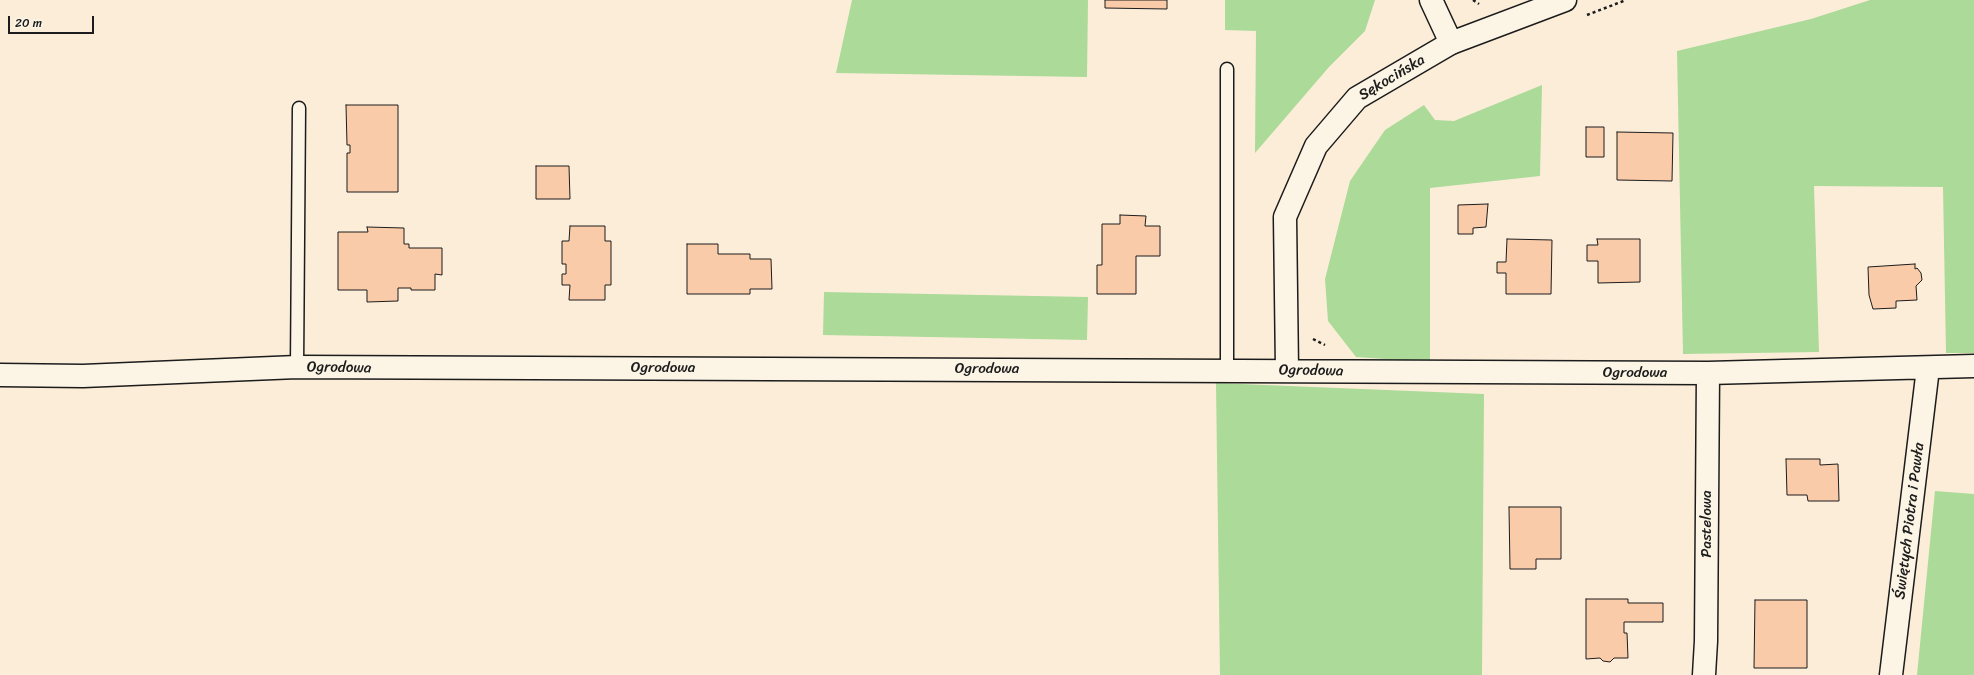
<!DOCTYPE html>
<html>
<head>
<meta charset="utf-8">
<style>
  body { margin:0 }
  #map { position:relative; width:1974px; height:675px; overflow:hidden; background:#fcedd9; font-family:Sriracha,sans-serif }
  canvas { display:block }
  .scale { position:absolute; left:8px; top:16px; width:86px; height:18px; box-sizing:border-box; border:2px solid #1c1c1c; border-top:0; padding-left:5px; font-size:12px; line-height:14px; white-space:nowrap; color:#1c1c1c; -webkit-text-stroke:3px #fcf5e5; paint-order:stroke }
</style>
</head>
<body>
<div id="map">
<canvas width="1974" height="675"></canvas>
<div class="scale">20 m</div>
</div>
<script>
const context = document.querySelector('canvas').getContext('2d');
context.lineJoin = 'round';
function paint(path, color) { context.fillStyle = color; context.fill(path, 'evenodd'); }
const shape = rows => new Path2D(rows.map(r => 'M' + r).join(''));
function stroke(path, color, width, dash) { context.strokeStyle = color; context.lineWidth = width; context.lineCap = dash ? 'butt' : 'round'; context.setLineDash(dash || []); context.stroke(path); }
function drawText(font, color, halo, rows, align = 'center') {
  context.font = font + ' Sriracha,sans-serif'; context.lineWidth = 3; context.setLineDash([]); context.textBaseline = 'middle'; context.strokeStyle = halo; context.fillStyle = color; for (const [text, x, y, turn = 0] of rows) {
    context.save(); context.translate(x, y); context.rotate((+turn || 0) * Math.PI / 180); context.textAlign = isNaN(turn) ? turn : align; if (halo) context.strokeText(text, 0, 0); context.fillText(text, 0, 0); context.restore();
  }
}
paint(shape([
  [852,0,1088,0,1087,77,836,73],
  [1225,0,1375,0,1365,31,1329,67,1255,153,1256,31,1225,30],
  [1870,0,1974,0,1974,353,1946,353,1943,187,1814,186,1819,352,1683,354,1677,51,1811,19],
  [1542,85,1540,176,1430,188,1430,362,1356,357,1328,321,1325,279,1350,181,1385,130,1424,105,1435,120,1454,121],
  [824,292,1088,297,1087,340,823,335],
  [1216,383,1484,394,1482,675,1220,675],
  [1935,491,1974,494,1974,675,1917,675]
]), '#abda99');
const building = shape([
  [1105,0,1167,0,1167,9,1105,8,1105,0],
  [346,105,398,105,398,192,347,192,347,153,350,153,350,145,347,145,346,105],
  [1586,127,1604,127,1604,157,1586,157,1586,127],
  [1617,132,1673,133,1672,181,1617,180,1617,132],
  [536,166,569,166,570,199,536,199,536,166],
  [1488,204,1486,227,1473,228,1473,234,1458,234,1458,205,1488,204],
  [1120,215,1146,216,1145,226,1160,226,1160,256,1136,256,1136,294,1097,294,1097,265,1102,265,1102,224,1120,224,1120,215],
  [570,226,605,226,605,241,611,241,611,285,605,285,605,300,569,300,570,285,562,285,562,274,566,274,566,264,562,264,562,241,569,241,570,226],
  [367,227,404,228,404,244,409,244,409,248,442,248,442,275,435,274,435,290,411,290,411,288,398,288,398,301,367,302,367,290,338,290,338,232,368,232,367,227],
  [1507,239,1552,240,1551,294,1506,294,1506,273,1497,273,1497,262,1506,262,1507,239],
  [1597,239,1640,239,1640,282,1598,283,1598,261,1587,261,1587,245,1598,245,1597,239],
  [687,244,718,244,718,254,750,254,750,259,771,259,772,289,750,289,750,294,687,294,687,244],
  [1915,264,1915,269,1917,268,1921,273,1922,280,1916,286,1917,300,1896,301,1896,308,1873,309,1869,295,1868,267,1915,264],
  [1786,459,1820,459,1820,465,1838,464,1839,501,1808,501,1807,495,1787,495,1786,459],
  [1509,507,1561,507,1561,559,1536,559,1536,569,1510,569,1509,507],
  [1586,599,1628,599,1628,603,1663,603,1663,622,1624,622,1624,633,1627,633,1628,658,1614,658,1610,662,1603,661,1600,658,1586,659,1586,599],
  [1755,600,1807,600,1807,668,1754,668,1755,600]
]);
paint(building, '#facba9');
stroke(building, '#1c1c1c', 1);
const lane = shape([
  [297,367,299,108],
  [1227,370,1227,69]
]);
const street = shape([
  [1287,370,1285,217,1316,146,1357,98,1451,43],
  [0,375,83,376,297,367,1708,373,1974,366],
  [1704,675,1706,641,1708,373],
  [1891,675,1928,368]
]);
const secondary = shape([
  [1431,0,1451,43,1565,0]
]);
stroke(lane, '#1c1c1c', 15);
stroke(street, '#1c1c1c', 25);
stroke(secondary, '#1c1c1c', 25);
stroke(shape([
  [1473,0,1479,4],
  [1587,15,1626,0],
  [1313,339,1325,345]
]), '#1c1c1c', 2.5, [3, 3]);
stroke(lane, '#fcf5e5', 12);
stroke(street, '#fcf5e5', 22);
stroke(secondary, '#fcf5e5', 22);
drawText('15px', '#1c1c1c', '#fcf5e5', [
  ["Sękocińska",1392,78,-31],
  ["Ogrodowa",339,368,1],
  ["Ogrodowa",663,368],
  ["Ogrodowa",987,369],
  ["Ogrodowa",1311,371,1],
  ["Ogrodowa",1635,373],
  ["Świętych Piotra i Pawła",1910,521,-83],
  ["Pastelowa",1707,524,-90]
]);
</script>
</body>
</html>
